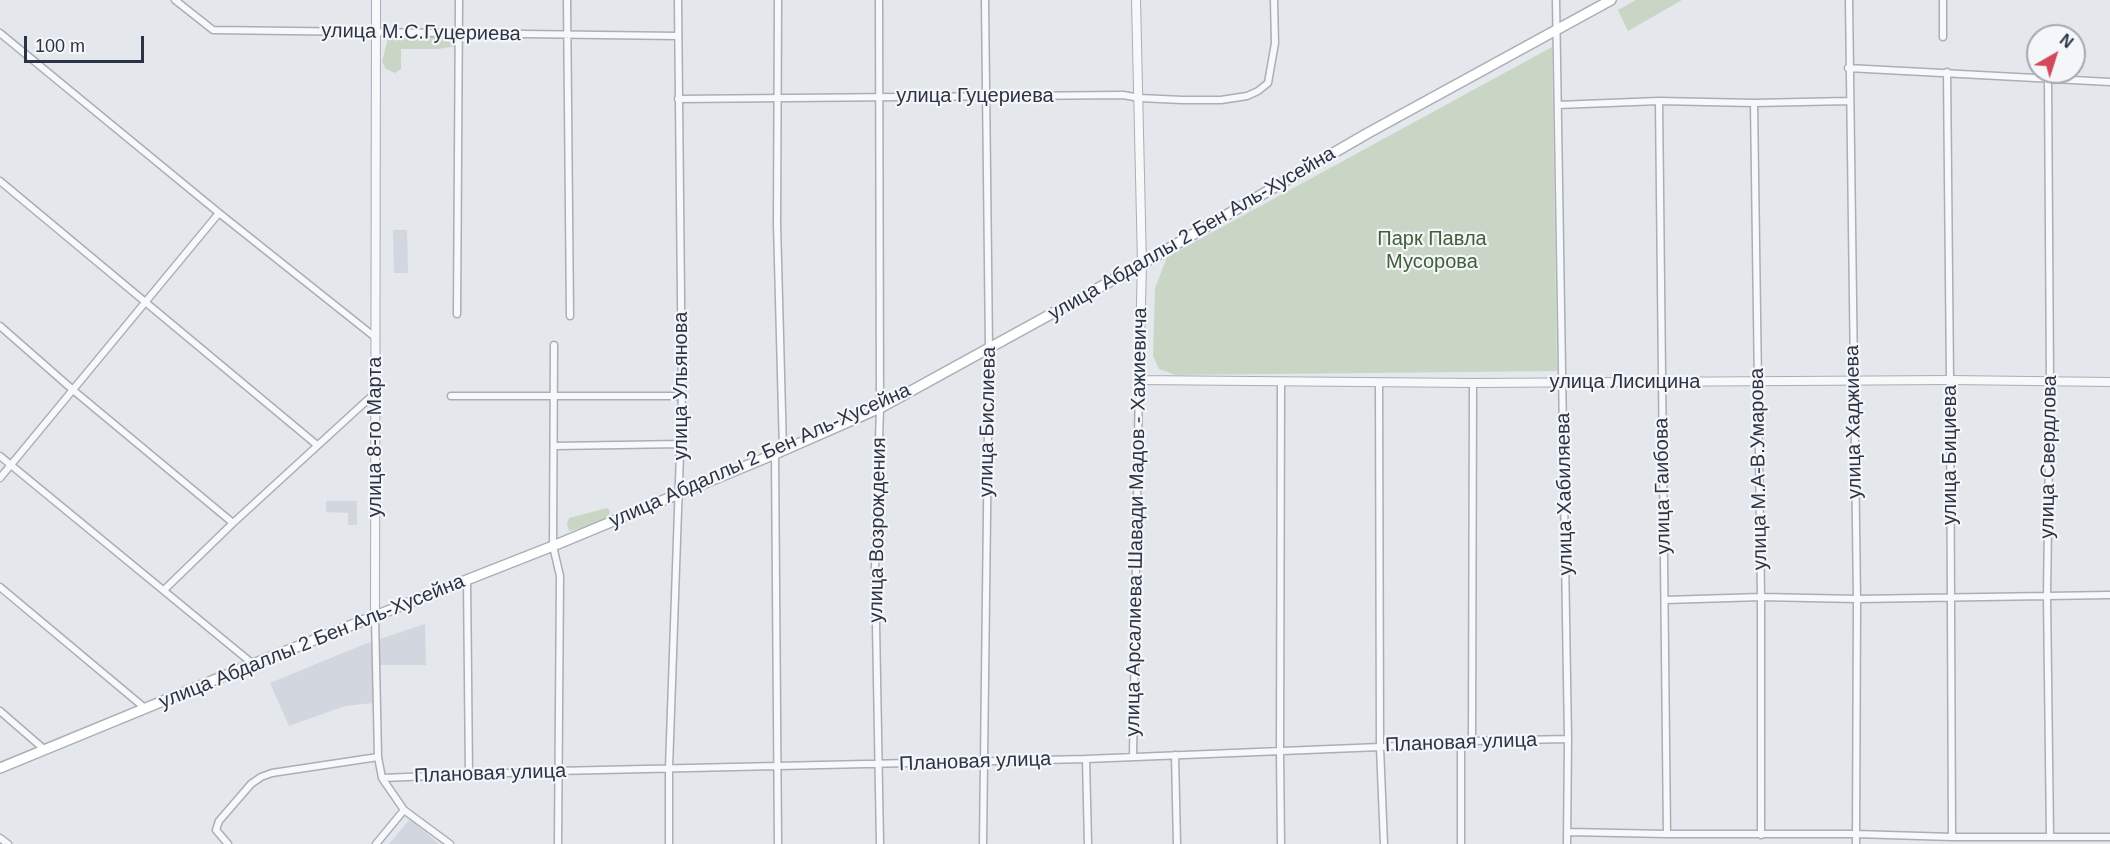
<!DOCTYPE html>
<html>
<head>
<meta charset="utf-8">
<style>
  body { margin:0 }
  #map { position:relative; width:2110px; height:844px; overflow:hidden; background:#e4e7ec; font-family:Helvetica,sans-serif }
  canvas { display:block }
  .north { position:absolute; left:2026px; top:24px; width:60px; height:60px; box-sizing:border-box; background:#f4f6f9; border:2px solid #a4a8b1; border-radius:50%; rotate:39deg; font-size:16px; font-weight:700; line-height:24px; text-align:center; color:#2b3445 }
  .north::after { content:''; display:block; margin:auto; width:21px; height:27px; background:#d1495b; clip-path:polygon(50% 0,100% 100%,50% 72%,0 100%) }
  .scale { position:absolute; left:24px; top:36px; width:120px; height:27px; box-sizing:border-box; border:3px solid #2b3445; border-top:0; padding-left:8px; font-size:18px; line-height:21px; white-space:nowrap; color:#2b3445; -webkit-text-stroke:4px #f4f6f9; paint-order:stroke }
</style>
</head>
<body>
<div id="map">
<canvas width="2110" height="844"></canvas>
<div class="north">N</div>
<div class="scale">100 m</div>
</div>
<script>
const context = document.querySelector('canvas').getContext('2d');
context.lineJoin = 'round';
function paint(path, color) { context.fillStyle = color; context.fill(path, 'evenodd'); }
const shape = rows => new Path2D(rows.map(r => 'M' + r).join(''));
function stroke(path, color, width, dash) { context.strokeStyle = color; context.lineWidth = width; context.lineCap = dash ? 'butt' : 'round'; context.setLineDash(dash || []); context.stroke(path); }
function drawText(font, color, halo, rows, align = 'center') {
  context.font = font + ' Helvetica,sans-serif'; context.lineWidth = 4.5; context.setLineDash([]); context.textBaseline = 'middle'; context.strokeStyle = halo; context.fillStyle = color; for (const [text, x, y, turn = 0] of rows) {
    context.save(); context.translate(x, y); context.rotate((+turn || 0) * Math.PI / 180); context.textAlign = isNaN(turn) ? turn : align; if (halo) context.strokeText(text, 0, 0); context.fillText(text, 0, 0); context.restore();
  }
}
paint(shape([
  [393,230,407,230,408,273,394,273],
  [326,501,357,501,357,525,348,525,348,513,326,512],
  [425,624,426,665,373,665,373,703,345,706,289,726,270,683,365,644],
  [410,819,439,844,389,844]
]), '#d2d6de');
paint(shape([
  [1636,0,1682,0,1628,31,1618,10],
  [392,36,441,36,455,38,457,46,438,49,401,49,401,69,395,73,386,69,382,62,388,38],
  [1552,47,1557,371,1176,375,1159,369,1153,356,1155,288,1167,257],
  [607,508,610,511,608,518,591,526,569,531,567,524,569,518]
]), '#c9d6c5');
const minor = shape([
  [175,0,213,30,678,36],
  [567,0,570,316],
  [778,0,777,224,783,450],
  [879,0,880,408,875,568,880,844],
  [1556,0,1568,739,1567,844],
  [1849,0,1857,599,1856,844],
  [0,33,219,213,376,338],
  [1943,37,1943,0],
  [1848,68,2110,82],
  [1947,72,1950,380,1952,837],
  [2048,78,2050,381,2047,596,2050,837],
  [678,99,1123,95,1140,98,1182,100,1221,100,1247,96,1258,91,1268,83,1275,43,1274,0],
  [1659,101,1667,834],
  [1754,103,1761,597,1761,835],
  [1558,105,1659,101,1754,103,1849,101],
  [0,181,317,445],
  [457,314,459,0],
  [0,326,73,390,233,523],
  [554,345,553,546,560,576,558,844],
  [1281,381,1280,751,1281,844],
  [1379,382,1380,747,1384,844],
  [451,396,682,396],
  [555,446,681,444],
  [775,454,778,844],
  [0,456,253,664],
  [0,478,219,213],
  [467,580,469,774],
  [0,587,146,709],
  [164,590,233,523,375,393],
  [1665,600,1761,597,1857,599,2110,595],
  [375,617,378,757,382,778,404,810,450,844],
  [0,711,45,750],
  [1472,741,1473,383],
  [1175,755,1177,844],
  [1133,757,1139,380],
  [1086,759,1088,844],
  [382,778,557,771,1086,759,1380,747,1472,741,1568,739],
  [1568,832,1667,834,1856,834,1952,837,2110,837],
  [0,838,8,844],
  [228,844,216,830,219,821,251,784,261,777,272,773,378,757],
  [376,844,404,810],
  [669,844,669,768,682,396,678,0],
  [983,844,989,349,985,0],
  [1461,844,1461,742]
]);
const tertiary = shape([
  [1136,0,1142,264,1139,380,1473,383,1950,380,2110,382],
  [375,617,376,0]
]);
const secondary = shape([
  [0,768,253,664,553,546,775,454,880,408,1142,264,1368,133,1611,0]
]);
stroke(minor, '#a9aeb7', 9);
stroke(tertiary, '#a9aeb7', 10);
stroke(secondary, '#a9aeb7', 12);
stroke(minor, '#f7f8fa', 6);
stroke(tertiary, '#f7f8fa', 8);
stroke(secondary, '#fff', 9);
drawText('20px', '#2b3445', '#f4f6f9', [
  ["улица М.С.Гуцериева",421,33,1],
  ["улица Гуцериева",975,96],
  ["улица Абдаллы 2 Бен Аль-Хусейна",1192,234,-30],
  ["улица Лисицина",1625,382],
  ["улица Ульянова",681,386,-90],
  ["улица Бислиева",988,422,-89],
  ["улица Хаджиева",1854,422,-91],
  ["улица 8-го Марта",375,437,-90],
  ["улица Бициева",1950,455,-90],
  ["улица Абдаллы 2 Бен Аль-Хусейна",760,456,-24],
  ["улица Свердлова",2049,457,-89],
  ["улица М.А-В.Умарова",1759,469,-91],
  ["улица Гаибова",1663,486,-91],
  ["улица Хабиляева",1565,494,-91],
  ["улица Арсалиева Шавади Мадов - Хажиевича",1137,522,-89],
  ["улица Возрождения",878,530,-89],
  ["улица Абдаллы 2 Бен Аль-Хусейна",312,642,-22],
  ["Плановая улица",1461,743,-2],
  ["Плановая улица",975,762,-2],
  ["Плановая улица",490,774,-2]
]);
drawText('20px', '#3f6138', '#f4f6f9', [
  ["Парк Павла",1432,239],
  ["Мусорова",1432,262]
]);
</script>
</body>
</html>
